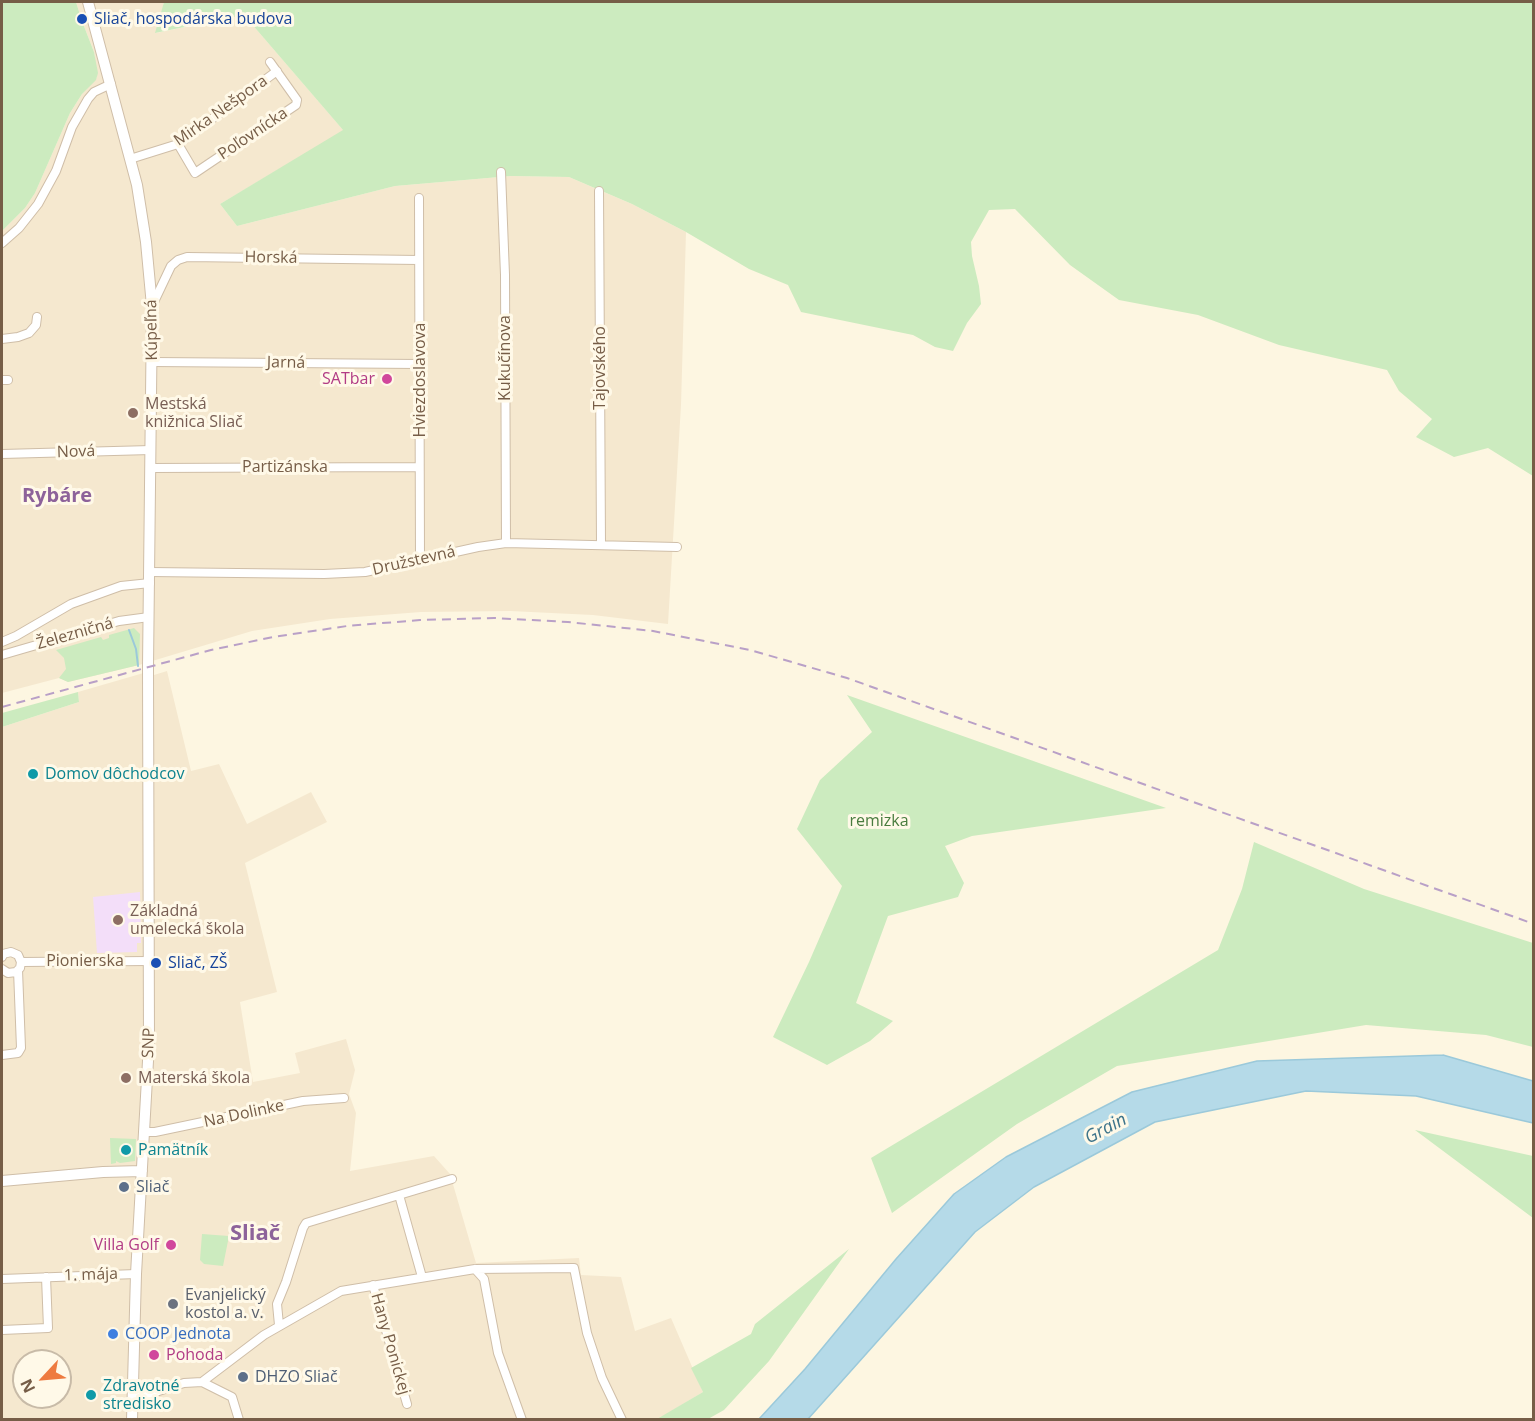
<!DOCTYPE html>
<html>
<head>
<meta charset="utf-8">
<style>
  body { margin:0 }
  #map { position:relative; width:1535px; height:1421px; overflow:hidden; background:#fdf6e1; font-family:"Open Sans",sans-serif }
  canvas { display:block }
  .frame { position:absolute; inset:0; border:3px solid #765d47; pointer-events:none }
  .north { position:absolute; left:12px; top:1349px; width:60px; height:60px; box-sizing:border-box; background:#fff9e8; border:2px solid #c8bba8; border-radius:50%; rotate:244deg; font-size:16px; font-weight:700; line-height:24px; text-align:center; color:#765d47 }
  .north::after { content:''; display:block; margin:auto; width:21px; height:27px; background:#ee7b40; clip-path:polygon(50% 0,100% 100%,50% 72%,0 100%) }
</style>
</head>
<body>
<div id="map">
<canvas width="1535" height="1421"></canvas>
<div class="frame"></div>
<div class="north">N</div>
</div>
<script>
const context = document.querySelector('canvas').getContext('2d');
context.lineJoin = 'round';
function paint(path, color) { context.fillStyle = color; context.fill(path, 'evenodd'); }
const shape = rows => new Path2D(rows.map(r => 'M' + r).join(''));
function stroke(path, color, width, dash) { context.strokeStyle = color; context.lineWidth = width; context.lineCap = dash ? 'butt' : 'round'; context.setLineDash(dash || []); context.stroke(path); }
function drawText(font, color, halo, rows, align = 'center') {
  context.font = font + ' "Open Sans",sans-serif'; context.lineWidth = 6; context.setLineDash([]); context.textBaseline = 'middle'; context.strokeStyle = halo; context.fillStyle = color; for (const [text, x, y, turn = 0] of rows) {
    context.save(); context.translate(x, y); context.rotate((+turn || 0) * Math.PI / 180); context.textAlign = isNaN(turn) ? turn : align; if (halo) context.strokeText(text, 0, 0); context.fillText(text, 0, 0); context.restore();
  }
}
paint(shape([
  [76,2,164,2,156,33,244,15,344,131,220,204,237,226,395,186,511,176,569,177,632,204,686,232,681,405,668,624,593,615,510,611,421,612,330,619,252,631,139,665,68,682,59,678,2,693,2,231,25,208,35,193,70,113,82,94,97,77,94,52,82,21],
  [154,670,154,675,167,671,191,771,219,764,247,824,311,792,327,822,245,863,277,992,240,1002,253,1082,300,1073,295,1053,346,1039,355,1070,349,1094,356,1113,350,1171,434,1156,450,1174,476,1263,579,1258,581,1275,621,1277,635,1331,671,1318,703,1392,657,1420,2,1419,2,758,3,757,2,727,79,702,78,692],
  [24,1361,60,1361,60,1397,24,1397]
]), '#f5e8cf');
paint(shape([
  [140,892,141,943,137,943,137,952,97,953,93,897]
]), '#f3def9');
paint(shape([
  [2,2,76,2,82,21,94,52,98,73,96,80,82,94,70,113,35,193,25,208,2,231],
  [164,2,1533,2,1533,476,1488,448,1454,457,1416,437,1432,419,1399,391,1387,370,1279,345,1198,315,1119,300,1070,265,1015,209,989,210,971,242,972,256,979,286,981,304,967,323,953,351,935,347,913,335,801,312,788,285,749,269,686,232,632,204,569,177,511,176,395,186,237,226,220,204,343,130,244,15,155,33],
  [134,628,140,634,139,665,68,682,59,678,66,669,64,658,56,650,101,637,103,640,109,638,109,635],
  [78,692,79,702,2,727,2,713],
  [847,695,1166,808,972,836,945,846,964,883,958,897,888,916,856,1003,893,1021,870,1041,827,1065,773,1037,809,962,842,886,797,829,820,780,872,732],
  [1254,842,1364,889,1533,943,1533,1047,1486,1035,1366,1025,1117,1066,1017,1124,892,1213,871,1158,1218,950,1242,889],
  [1415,1130,1533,1156,1533,1218],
  [110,1138,136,1139,135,1161,120,1163,116,1161,116,1163,111,1164],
  [202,1234,229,1236,223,1266,204,1264,200,1260],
  [849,1249,769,1361,724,1410,708,1419,657,1419,703,1392,691,1368,751,1334,755,1324]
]), '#ccebbf');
const water = shape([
  [1443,1055,1533,1081,1533,1123,1416,1096,1306,1091,1155,1122,1034,1187,975,1232,808,1419,759,1419,805,1369,896,1259,954,1194,1006,1157,1132,1092,1257,1061,1443,1055]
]);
paint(water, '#b5dae8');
stroke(water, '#9bc9da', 1.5);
stroke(shape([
  [129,630,136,649,138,666]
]), '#9bc9da', 2);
const minor = shape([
  [178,144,195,173,296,105,297,100,270,62],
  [130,159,178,144,277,71],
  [501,172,505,275,506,543],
  [599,191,601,545],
  [419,198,420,561],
  [2,243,19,228,38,204,56,171,72,127,88,99,94,92,111,84],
  [152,306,171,266,178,260,187,257,419,260],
  [2,339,18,337,29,333,36,325,37,317],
  [152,362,420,364],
  [2,380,8,380],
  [2,454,151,450],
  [151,468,419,467],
  [150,572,324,574,365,572,478,547,506,543,677,547],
  [2,642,16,636,71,604,121,586,150,583],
  [2,655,119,621,149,617],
  [2,957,3,954,11,952,18,955,21,962,20,968,16,972,8,973,2,969],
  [21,962,150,961],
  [2,1055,18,1053,21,1048,18,970],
  [144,1132,155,1132,303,1101,344,1098],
  [399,1195,422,1277],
  [475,1269,484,1279,498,1353,522,1420],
  [2,1279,136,1274],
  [373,1285,407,1404],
  [279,1325,277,1304,286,1282,303,1228,306,1223,452,1179],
  [2,1330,48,1328,46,1277],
  [202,1382,264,1335,341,1291,475,1269,574,1268,587,1333,602,1378,622,1420],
  [132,1396,143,1396,184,1383,202,1382,232,1397,239,1420]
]);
const tertiary = shape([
  [88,2,137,185,146,242,152,306,148,666,149,1043,136,1274,132,1420],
  [2,1181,103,1172,142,1171]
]);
stroke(minor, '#cfbea8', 10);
stroke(tertiary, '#cfbea8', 12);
stroke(minor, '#fff', 8);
stroke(tertiary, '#fff', 10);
stroke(shape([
  [2,707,211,650,273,637,347,626,420,620,494,618,568,622,653,631,750,650,847,678,1534,924]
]), '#b9a0c7', 2, [9, 6]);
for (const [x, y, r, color] of [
  [82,19,6,"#1a4fb4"],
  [387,379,6,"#d1479c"],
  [133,413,6,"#8d6e63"],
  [33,774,6,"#0f9aa8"],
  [118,920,6,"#8d6e63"],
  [156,963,6,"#1a4fb4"],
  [126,1078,6,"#8d6e63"],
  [126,1150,6,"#0f9aa8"],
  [124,1187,6,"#5c6f8a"],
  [171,1245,6,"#d1479c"],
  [173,1304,6,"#6b7280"],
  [113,1334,6,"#3f7fe0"],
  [154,1355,6,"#d1479c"],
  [243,1377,6,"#5c6f8a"],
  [91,1395,6,"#0f9aa8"]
]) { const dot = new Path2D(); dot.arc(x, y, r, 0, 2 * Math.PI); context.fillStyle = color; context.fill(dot); stroke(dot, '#fff9e8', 2); }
drawText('16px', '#164399', '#fff9e8', [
  ["Sliač, hospodárska budova",94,19],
  ["Sliač, ZŠ",168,963]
], 'left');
drawText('16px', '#765d47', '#fff9e8', [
  ["Mirka Nešpora",221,111,-35],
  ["Poľovnícka",253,134,-34],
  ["Horská",271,258,1],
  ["Kúpeľná",152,330,-91],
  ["Kukučínova",505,358,-90],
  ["Jarná",286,363,1],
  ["Tajovského",600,368,-90],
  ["Hviezdoslavova",420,380,-90],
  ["Nová",76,452,-2],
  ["Partizánska",285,467],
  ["Družstevná",414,561,-13],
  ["Železničná",75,634,-16],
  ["Pionierska",85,961],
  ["SNP",149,1043,-88],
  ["Na Dolinke",244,1114,-12],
  ["1. mája",91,1275,-2],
  ["Hany Ponickej",390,1344,74]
]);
drawText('16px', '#b23c85', '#fff9e8', [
  ["SATbar",375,379],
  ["Villa Golf",159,1245],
  ["Pohoda",166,1355,"left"]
], 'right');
drawText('16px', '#785e54', '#fff9e8', [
  ["Mestská",145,404],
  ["knižnica Sliač",145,422],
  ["Základná",130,911],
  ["umelecká škola",130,929],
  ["Materská škola",138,1078]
], 'left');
drawText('16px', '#0d838f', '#fff9e8', [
  ["Domov dôchodcov",45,774],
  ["Pamätník",138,1150],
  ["Zdravotné",103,1386],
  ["stredisko",103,1404]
], 'left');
drawText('16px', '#497c3e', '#fff9e8', [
  ["remizka",879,821]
]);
drawText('16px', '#4e5e75', '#fff9e8', [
  ["Sliač",136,1187],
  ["DHZO Sliač",255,1377]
], 'left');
drawText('16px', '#5b616d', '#fff9e8', [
  ["Evanjelický",185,1295],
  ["kostol a. v.",185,1313]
], 'left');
drawText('16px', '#366cbe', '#fff9e8', [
  ["COOP Jednota",125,1334]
], 'left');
drawText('italic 18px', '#3f758b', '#fff9e8', [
  ["Grain",1106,1129,-28]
]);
drawText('bold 20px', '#8d629a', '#fff9e8', [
  ["Rybáre",57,496]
]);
drawText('bold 22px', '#8d629a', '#fff9e8', [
  ["Sliač",255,1234]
]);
</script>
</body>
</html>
